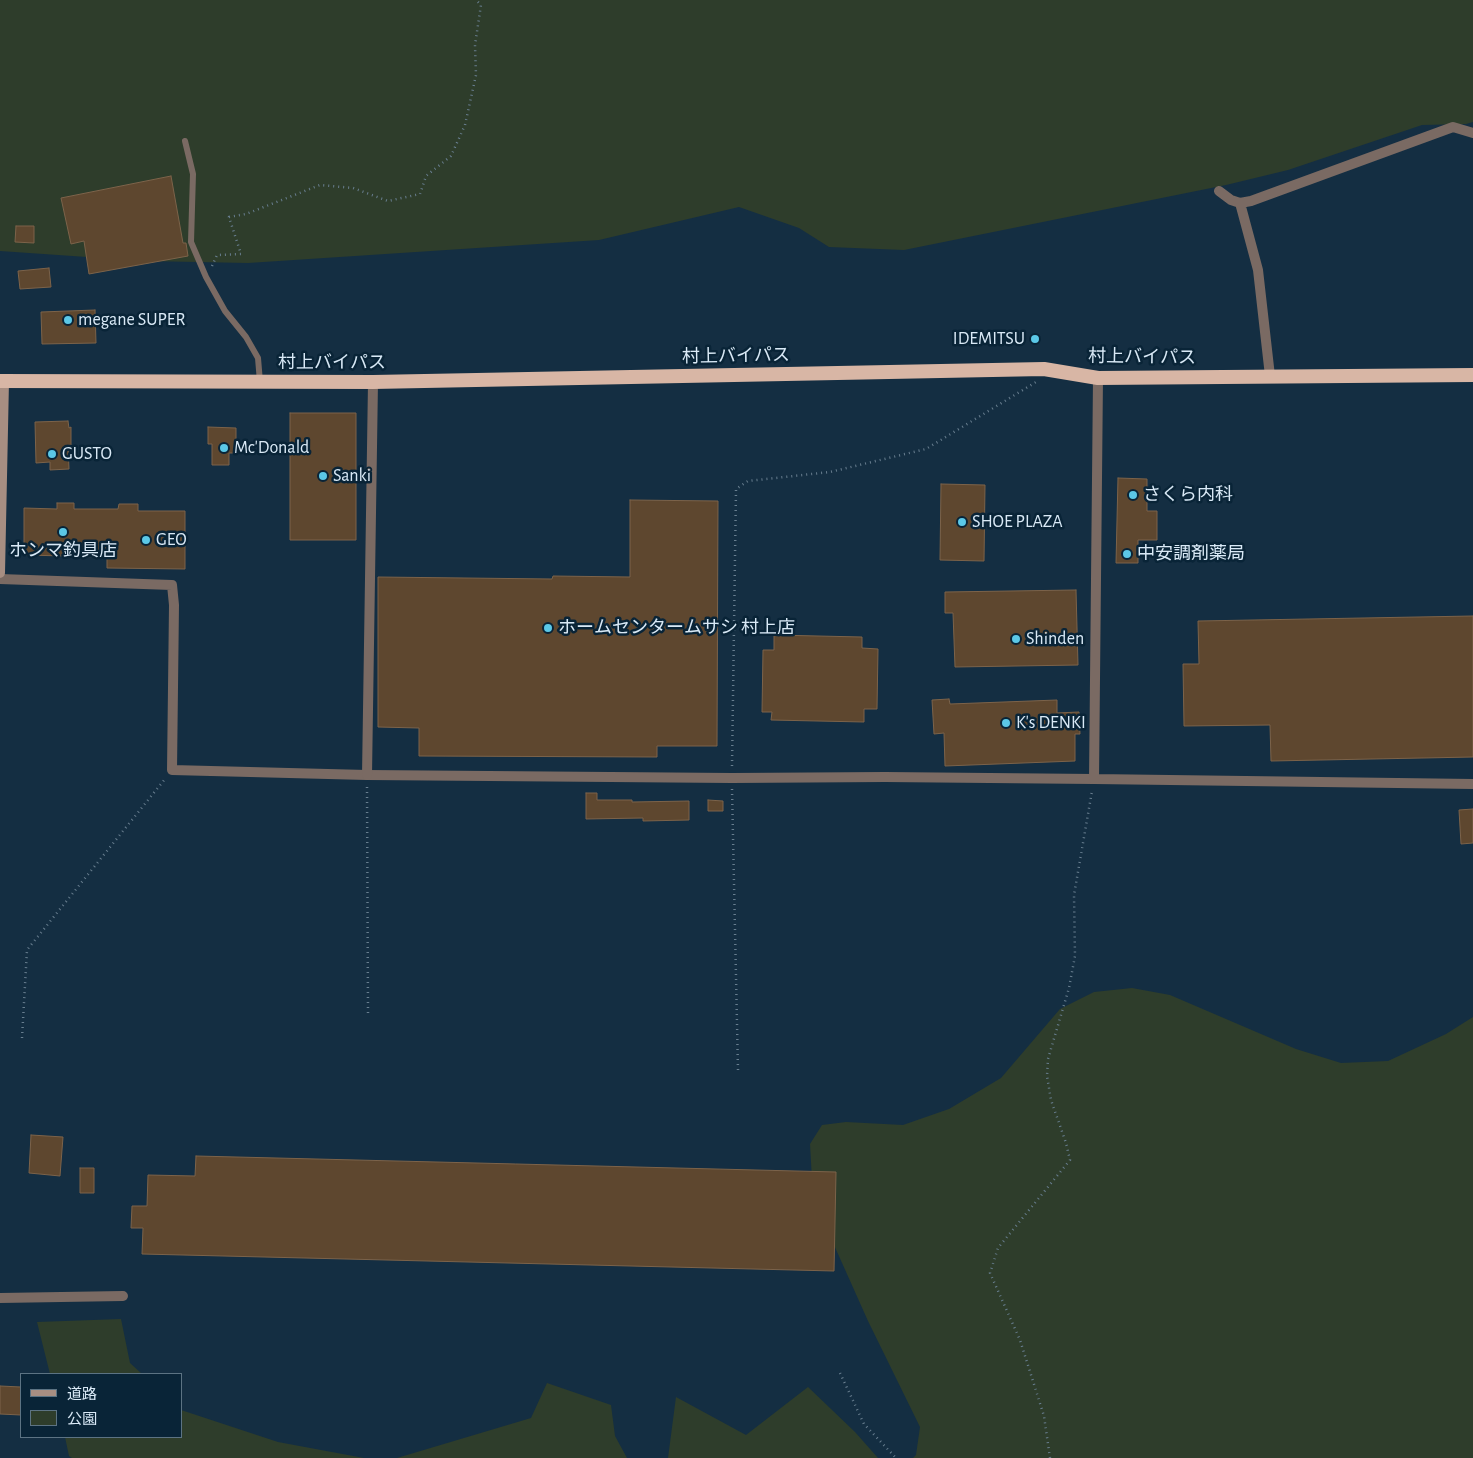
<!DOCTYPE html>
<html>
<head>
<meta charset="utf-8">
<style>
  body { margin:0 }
  #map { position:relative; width:1473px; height:1458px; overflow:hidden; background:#142e42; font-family:"Alegreya Sans","Noto Sans JP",sans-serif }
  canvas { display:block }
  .legend { position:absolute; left:20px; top:1373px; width:162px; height:65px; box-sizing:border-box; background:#092437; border:1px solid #5c7383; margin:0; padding:6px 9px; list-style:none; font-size:15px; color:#d9e9f6 }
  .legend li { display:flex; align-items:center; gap:10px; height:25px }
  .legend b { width:25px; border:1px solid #5c7383 }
</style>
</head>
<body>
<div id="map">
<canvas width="1473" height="1458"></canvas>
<ul class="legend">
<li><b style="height:6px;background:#a78e82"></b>道路</li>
<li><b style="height:14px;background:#2e3d2b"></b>公園</li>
</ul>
</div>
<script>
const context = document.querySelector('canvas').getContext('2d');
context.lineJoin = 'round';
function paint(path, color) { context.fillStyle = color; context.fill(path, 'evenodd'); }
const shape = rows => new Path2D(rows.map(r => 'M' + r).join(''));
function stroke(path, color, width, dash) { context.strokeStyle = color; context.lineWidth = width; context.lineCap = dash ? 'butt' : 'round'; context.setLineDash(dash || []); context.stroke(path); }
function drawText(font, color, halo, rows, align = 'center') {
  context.font = font + ' "Alegreya Sans","Noto Sans JP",sans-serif'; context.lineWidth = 5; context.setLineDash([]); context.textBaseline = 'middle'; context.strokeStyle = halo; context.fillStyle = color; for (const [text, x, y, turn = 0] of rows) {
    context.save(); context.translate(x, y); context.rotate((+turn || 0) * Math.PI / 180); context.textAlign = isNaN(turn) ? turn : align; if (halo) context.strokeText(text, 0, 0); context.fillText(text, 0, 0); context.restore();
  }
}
paint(shape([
  [0,0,1473,0,1473,122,1466,124,1422,125,1288,170,1226,185,904,250,829,247,799,228,739,207,599,240,248,263,145,261,0,251],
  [1132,988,1170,995,1296,1049,1341,1063,1388,1061,1446,1034,1473,1017,1473,1458,913,1458,916,1455,920,1427,868,1321,813,1198,810,1144,822,1125,846,1122,903,1125,949,1109,1001,1078,1060,1009,1094,992],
  [121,1319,130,1363,142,1374,50,1374,37,1322],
  [547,1383,611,1405,615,1436,627,1458,397,1458,531,1418],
  [808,1387,855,1432,878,1458,668,1458,676,1397,746,1435],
  [181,1410,278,1442,364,1458,72,1458,69,1456,65,1437,181,1437]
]), '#2e3d2b');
const building = shape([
  [171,176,183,243,186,243,188,256,89,274,84,241,71,244,61,198,171,176],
  [16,226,34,226,34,243,15,242,16,226],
  [49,268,51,287,20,289,18,271,49,268],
  [95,310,96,343,42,344,41,312,95,310],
  [290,413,356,413,356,540,290,540,290,413],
  [68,421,69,428,71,427,71,445,68,445,69,469,50,470,50,462,36,463,35,422,68,421],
  [208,427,236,428,236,453,229,453,229,465,212,465,212,444,208,444,208,427],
  [1118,478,1147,479,1147,511,1157,511,1157,540,1138,540,1138,563,1116,563,1118,478],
  [941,484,985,485,984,561,940,560,941,484],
  [630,500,718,501,717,746,657,746,657,757,419,756,419,728,378,727,378,577,552,579,553,576,630,577,630,500],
  [57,503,74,503,74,509,118,509,119,504,138,504,138,511,185,511,185,569,107,568,107,557,24,555,24,508,57,509,57,503],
  [1076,590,1078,665,955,667,953,613,945,613,945,592,1076,590],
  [1473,616,1473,757,1271,761,1270,725,1184,726,1183,664,1199,664,1198,621,1473,616],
  [774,635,862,637,862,648,878,649,877,709,864,709,864,722,771,720,772,712,762,712,763,650,774,650,774,635],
  [949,699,950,704,1057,700,1057,713,1079,712,1080,734,1075,734,1075,761,945,766,944,733,934,734,932,700,949,699],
  [586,793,597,793,597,800,632,800,632,802,689,801,689,820,643,821,643,818,586,819,586,793],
  [708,800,723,801,723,811,708,811,708,800],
  [1473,809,1473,843,1461,844,1459,810,1473,809],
  [31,1135,63,1137,60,1176,29,1173,31,1135],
  [196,1156,836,1172,834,1271,142,1254,143,1228,131,1228,132,1206,147,1206,148,1175,195,1176,196,1156],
  [80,1168,94,1168,94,1193,80,1193,80,1168],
  [0,1386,21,1387,21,1415,0,1414,0,1386]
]);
paint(building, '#5e472f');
stroke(building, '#7c634a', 1);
stroke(shape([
  [212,266,217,255,241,254,229,217,246,214,320,185,353,188,388,201,420,194,426,176,451,156,465,125,476,75,475,45,481,5,476,0],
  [732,766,736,489,748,481,830,472,926,449,1036,382],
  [367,787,368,1013],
  [732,789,738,1070],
  [22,1038,27,950,165,779],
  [840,1373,864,1424,896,1458],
  [1050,1458,1044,1416,1020,1340,990,1273,998,1248,1070,1160,1066,1143,1051,1100,1047,1076,1048,1059,1069,988,1075,956,1074,895,1092,791]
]), '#687e8f', 2.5, [1, 4]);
stroke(shape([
  [185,141,193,174,191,242,206,277,225,311,246,337,258,358,260,382]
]), '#7a6a63', 6);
stroke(shape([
  [1219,191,1231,200,1240,203,1251,201,1453,127,1473,133],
  [1240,203,1258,270,1270,376],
  [0,579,172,585,174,605,172,770,367,775,732,778,885,777,1094,779],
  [0,1298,123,1296]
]), '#7a6a63', 10);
stroke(shape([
  [1098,378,1094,779,1473,784],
  [367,775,373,382]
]), '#7a6a63', 10);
stroke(shape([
  [0,573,4,381]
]), '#a78e82', 10);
stroke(shape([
  [0,381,373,382,1044,369,1098,378,1473,375]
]), '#d8b6a5', 14);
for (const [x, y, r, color] of [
  [68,320,5,"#5bc8e7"],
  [1035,339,5,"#5bc8e7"],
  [224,448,5,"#5bc8e7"],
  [52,454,5,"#5bc8e7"],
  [323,476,5,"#5bc8e7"],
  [1133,495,5,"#5bc8e7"],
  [962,522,5,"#5bc8e7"],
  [63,532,5,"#5bc8e7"],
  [146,540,5,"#5bc8e7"],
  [1127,554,5,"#5bc8e7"],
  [548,628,5,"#5bc8e7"],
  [1016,639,5,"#5bc8e7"],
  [1006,723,5,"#5bc8e7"]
]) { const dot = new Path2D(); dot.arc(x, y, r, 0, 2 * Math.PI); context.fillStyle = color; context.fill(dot); stroke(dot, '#092437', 2); }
drawText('18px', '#d9e9f6', '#092437', [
  ["megane SUPER",78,320],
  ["IDEMITSU",1025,339,"right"],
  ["Mc'Donald",234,448],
  ["GUSTO",62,454],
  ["Sanki",333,476],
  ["さくら内科",1143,495],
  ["SHOE PLAZA",972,522],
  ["GEO",156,540],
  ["ホンマ釣具店",63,551,"center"],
  ["中安調剤薬局",1137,554],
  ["ホームセンタームサシ 村上店",558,628],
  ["Shinden",1026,639],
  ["K's DENKI",1016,723]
], 'left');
drawText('18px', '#d9e9f6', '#092437', [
  ["村上バイパス",736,356,-1],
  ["村上バイパス",1142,357,1],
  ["村上バイパス",332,363]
]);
</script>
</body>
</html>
